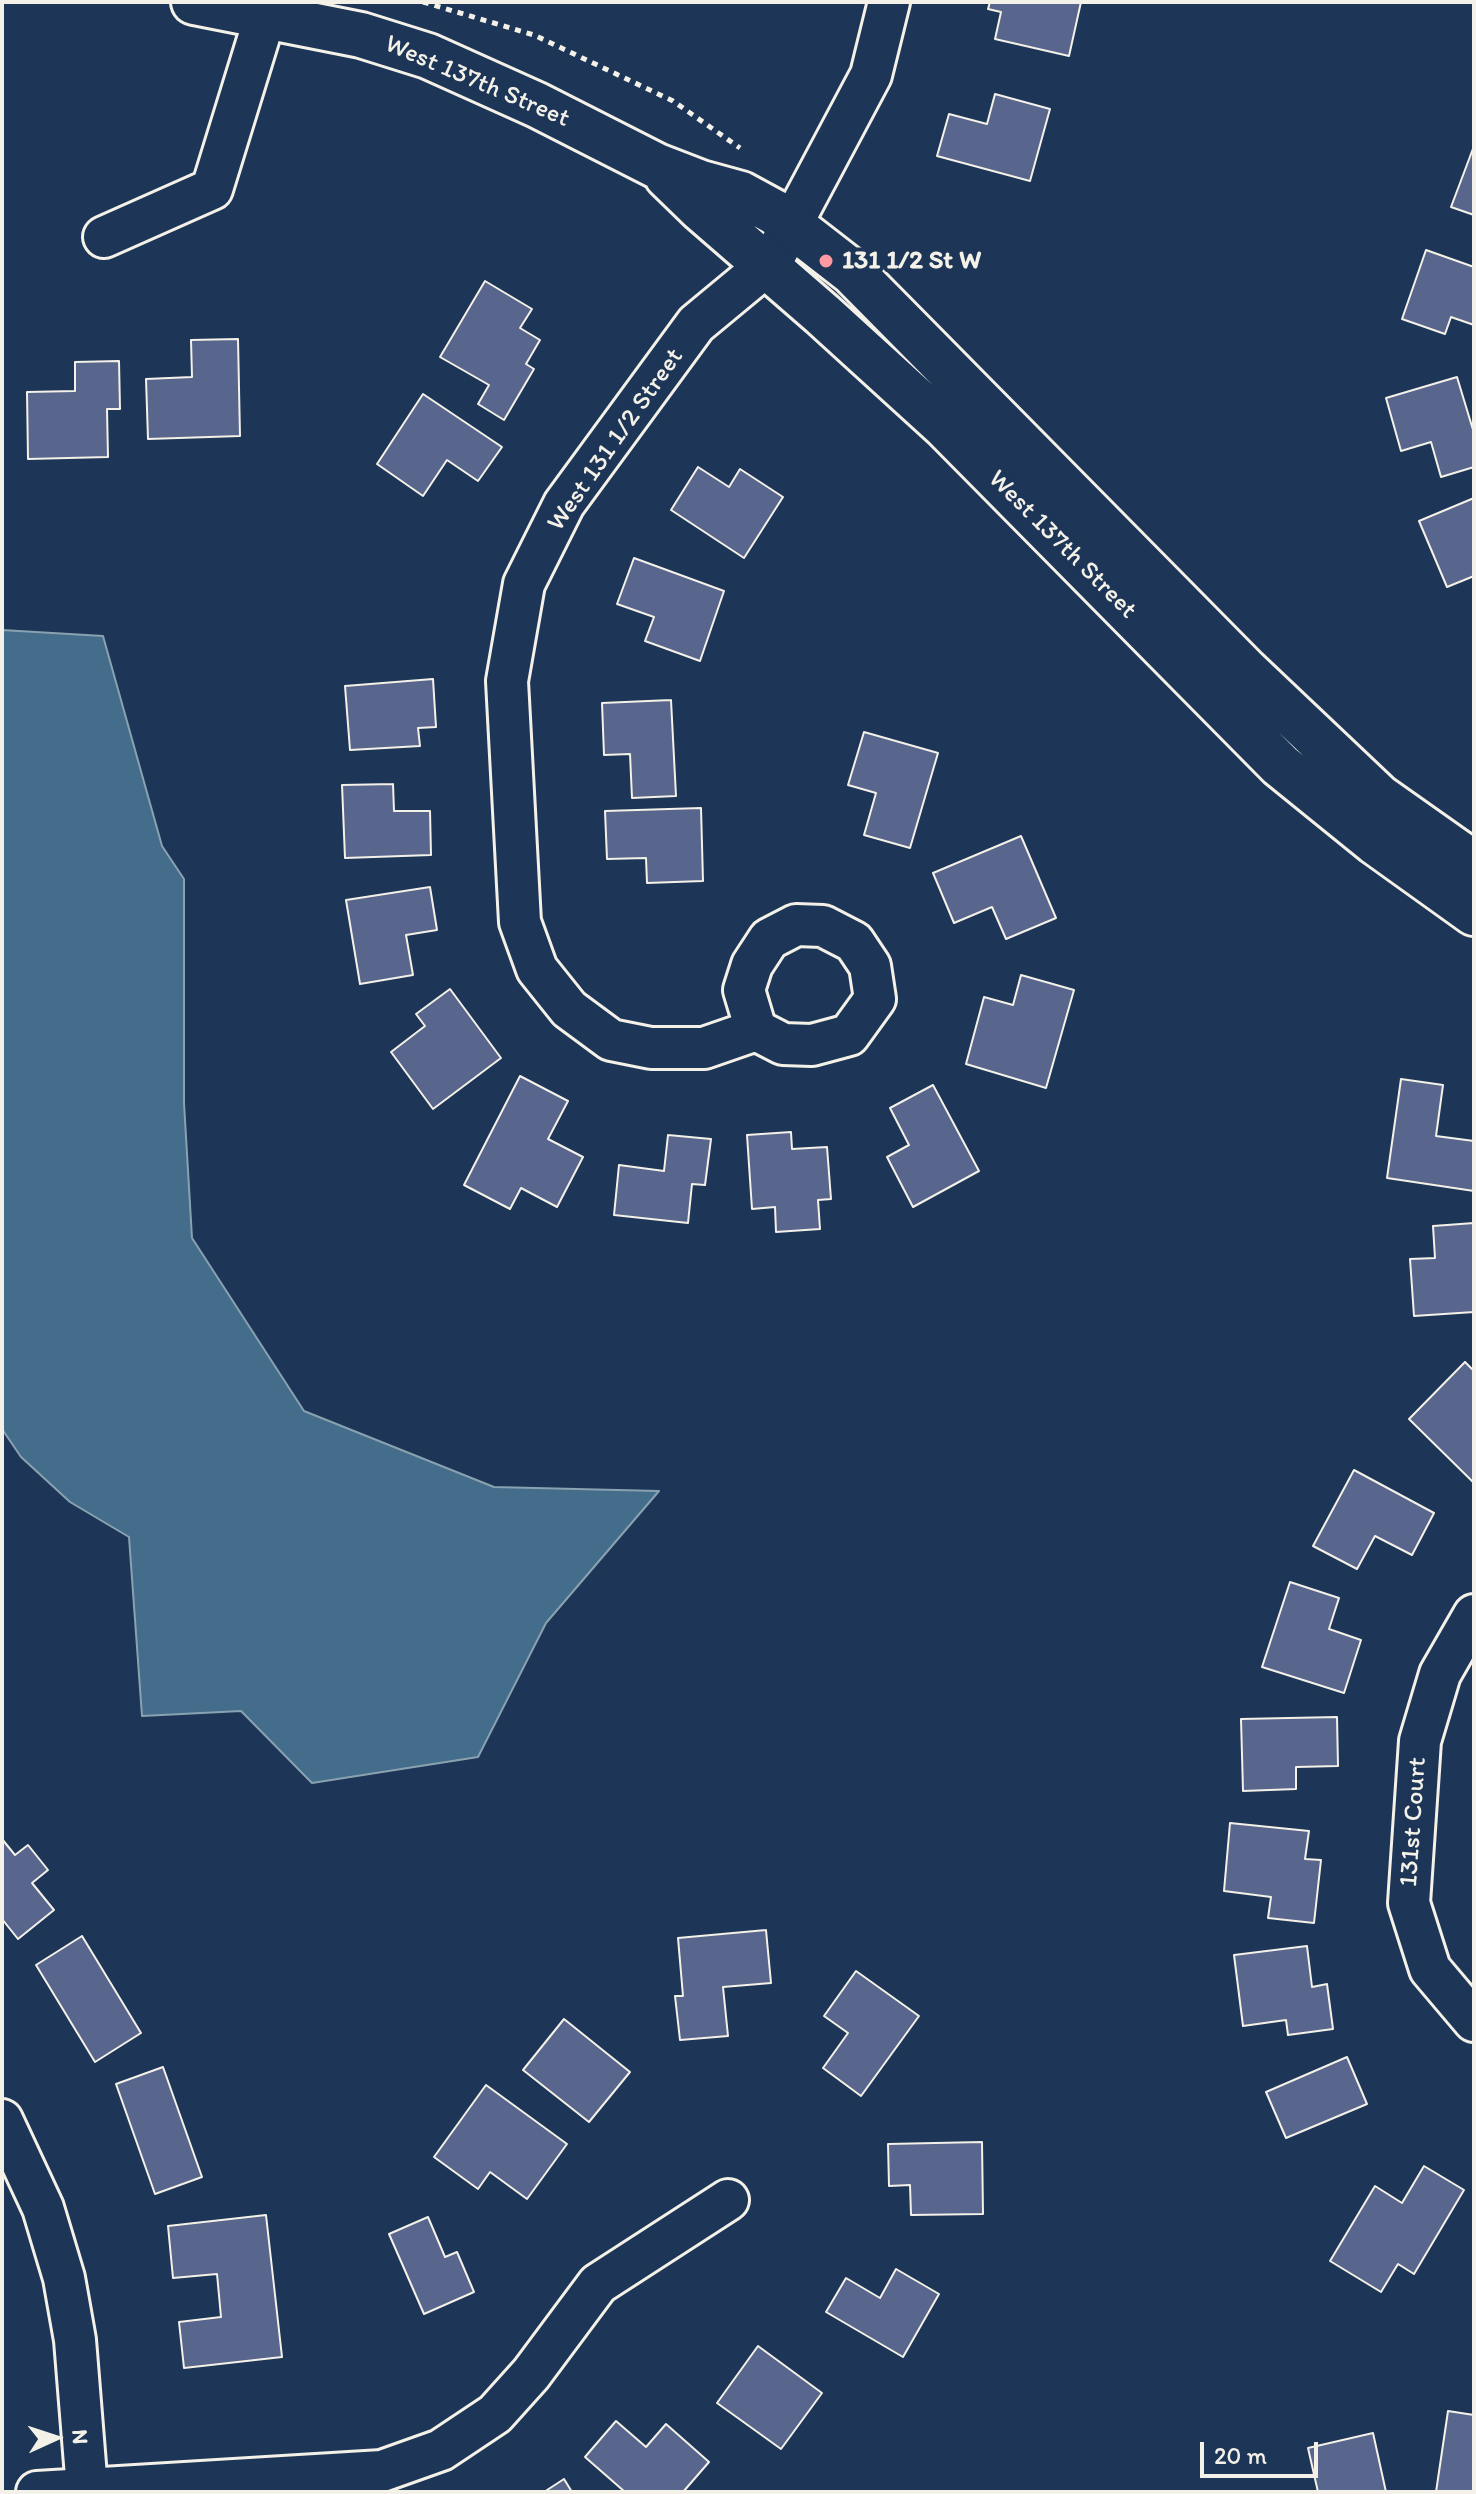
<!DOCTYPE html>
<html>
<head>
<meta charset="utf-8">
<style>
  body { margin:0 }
  #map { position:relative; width:1476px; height:2494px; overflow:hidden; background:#1d3557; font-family:Itim,sans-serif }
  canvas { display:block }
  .frame { position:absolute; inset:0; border:4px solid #f4f1e8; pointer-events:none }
  .north { position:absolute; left:16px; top:2398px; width:80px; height:80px; -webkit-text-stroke:6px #1d3557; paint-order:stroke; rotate:87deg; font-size:22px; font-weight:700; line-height:32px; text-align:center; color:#f4f1e8 }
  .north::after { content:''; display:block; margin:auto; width:28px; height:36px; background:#f4f1e8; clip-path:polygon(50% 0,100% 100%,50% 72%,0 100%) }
  .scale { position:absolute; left:1200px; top:2442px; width:118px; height:36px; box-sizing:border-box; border:4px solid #f4f1e8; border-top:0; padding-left:10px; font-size:24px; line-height:28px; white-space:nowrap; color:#f4f1e8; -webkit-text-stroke:6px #1d3557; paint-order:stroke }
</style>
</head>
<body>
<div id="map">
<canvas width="1476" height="2494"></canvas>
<div class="frame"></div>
<div class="north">N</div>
<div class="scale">20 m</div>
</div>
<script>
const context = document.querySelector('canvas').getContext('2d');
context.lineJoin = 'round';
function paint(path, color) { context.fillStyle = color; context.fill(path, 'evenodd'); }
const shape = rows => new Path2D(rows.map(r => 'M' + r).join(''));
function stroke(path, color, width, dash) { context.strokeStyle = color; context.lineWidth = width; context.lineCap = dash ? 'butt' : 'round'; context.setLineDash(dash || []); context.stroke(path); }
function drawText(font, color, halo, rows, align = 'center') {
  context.font = font + ' Itim,sans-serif'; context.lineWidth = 8; context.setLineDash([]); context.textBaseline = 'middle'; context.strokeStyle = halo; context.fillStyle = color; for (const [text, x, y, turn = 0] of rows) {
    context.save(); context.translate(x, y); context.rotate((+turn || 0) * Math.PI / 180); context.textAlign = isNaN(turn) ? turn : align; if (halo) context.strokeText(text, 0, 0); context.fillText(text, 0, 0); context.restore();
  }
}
const water = shape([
  [2,630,103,636,162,846,184,879,184,1103,192,1238,304,1411,494,1487,659,1491,546,1623,478,1757,312,1783,241,1711,142,1716,129,1537,70,1502,21,1457,2,1429,2,630]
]);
paint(water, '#436d8b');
stroke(water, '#8aa2b0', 2);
const building = shape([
  [990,2,1081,2,1069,56,995,39,1001,12,988,9,990,2],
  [995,94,1050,109,1030,181,937,156,949,114,987,124,995,94],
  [1474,146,1474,215,1451,207,1474,146],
  [1426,250,1474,267,1474,325,1451,317,1445,334,1402,319,1426,250],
  [485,281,532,309,520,328,540,340,526,364,534,369,504,420,478,404,489,385,440,357,485,281],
  [238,339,240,436,148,439,146,379,192,377,191,340,238,339],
  [119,361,120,409,107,409,108,457,28,459,27,392,75,391,75,362,119,361],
  [1457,377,1474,433,1474,467,1441,477,1431,442,1401,451,1386,398,1457,377],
  [423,394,502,447,478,481,447,460,423,496,377,464,423,394],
  [698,467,729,487,740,469,783,497,744,558,671,510,698,467],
  [1474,498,1474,576,1447,587,1419,521,1474,498],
  [634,558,724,591,700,661,645,641,654,617,617,604,634,558],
  [433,679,436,727,418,728,420,746,350,750,345,686,433,679],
  [671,700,676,796,632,798,630,754,604,755,602,703,671,700],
  [864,732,938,753,910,848,864,835,876,793,848,785,864,732],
  [393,784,394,811,430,811,431,855,345,858,342,785,393,784],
  [701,808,703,881,647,883,646,858,607,859,605,811,701,808],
  [1021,836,1056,918,1006,939,992,907,954,923,933,873,1021,836],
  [430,887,437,930,406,935,413,975,360,984,346,900,430,887],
  [1021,975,1074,990,1046,1088,966,1064,984,997,1013,1005,1021,975],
  [450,989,501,1058,433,1109,391,1052,425,1026,416,1014,450,989],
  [520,1076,568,1101,548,1139,583,1157,557,1207,521,1188,510,1209,464,1185,520,1076],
  [1401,1079,1443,1085,1436,1136,1474,1141,1474,1191,1387,1178,1401,1079],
  [933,1085,979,1171,913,1207,887,1157,909,1145,890,1108,933,1085],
  [791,1132,792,1149,827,1147,831,1199,818,1200,820,1229,776,1232,775,1207,752,1209,747,1135,791,1132],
  [668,1135,711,1139,705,1185,692,1184,688,1223,614,1215,619,1165,664,1171,668,1135],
  [1474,1223,1474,1312,1414,1316,1410,1259,1435,1258,1433,1226,1474,1223],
  [1465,1362,1474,1371,1474,1483,1409,1419,1465,1362],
  [1354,1470,1434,1513,1412,1555,1375,1536,1357,1569,1313,1546,1354,1470],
  [1290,1582,1339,1598,1329,1629,1361,1640,1344,1693,1262,1667,1290,1582],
  [1337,1717,1338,1766,1296,1767,1296,1789,1243,1791,1241,1719,1337,1717],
  [1230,1823,1309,1831,1305,1859,1321,1860,1314,1923,1268,1918,1271,1897,1224,1891,1230,1823],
  [2,1839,15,1855,28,1845,48,1870,32,1883,54,1910,18,1939,2,1919,2,1839],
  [766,1930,771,1983,723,1987,728,2036,680,2040,675,1996,683,1996,678,1938,766,1930],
  [82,1936,141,2033,95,2062,36,1965,82,1936],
  [1307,1946,1312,1987,1327,1984,1333,2029,1288,2035,1286,2020,1243,2026,1234,1955,1307,1946],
  [856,1971,919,2016,861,2096,823,2068,848,2033,824,2016,856,1971],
  [564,2019,630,2072,589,2122,523,2070,564,2019],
  [1347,2057,1367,2104,1286,2138,1266,2092,1347,2057],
  [163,2067,202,2177,155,2194,116,2084,163,2067],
  [486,2085,567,2144,527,2199,490,2172,478,2189,434,2157,486,2085],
  [982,2142,983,2214,911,2215,910,2185,889,2186,888,2144,982,2142],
  [1424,2166,1464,2190,1414,2274,1398,2264,1381,2292,1330,2261,1375,2186,1402,2203,1424,2166],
  [266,2215,282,2357,184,2368,179,2322,221,2317,217,2274,173,2278,168,2226,266,2215],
  [428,2217,445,2257,457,2252,474,2292,424,2314,389,2234,428,2217],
  [896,2269,939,2294,903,2357,826,2312,846,2278,880,2298,896,2269],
  [758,2346,822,2393,781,2449,717,2403,758,2346],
  [1448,2411,1474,2415,1474,2492,1436,2492,1448,2411],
  [616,2421,646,2447,666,2424,709,2462,683,2492,625,2492,585,2457,616,2421],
  [1373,2433,1386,2492,1318,2492,1308,2448,1373,2433],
  [564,2479,572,2492,544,2492,564,2479]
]);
paint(building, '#58658c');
stroke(building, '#f4f1e8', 2);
const minor = shape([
  [104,237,212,189,265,17],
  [756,1030,744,990,752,965,769,939,796,925,823,926,854,942,870,966,875,999,849,1035,812,1045,783,1044,756,1030,704,1048,651,1048,611,1040,569,1009,537,969,520,922,507,681,524,584,564,504,696,324,772,261,871,75,889,2],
  [1474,1615,1440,1674,1420,1741,1409,1903,1430,1969,1474,2021],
  [2,2120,43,2208,64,2278,75,2340,87,2489],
  [37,2492,382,2471,441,2450,495,2414,531,2374,598,2284,728,2200]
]);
const secondary = shape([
  [194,2,361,35,428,56,537,105,657,166,701,183,741,194,776,213,852,272,1246,671,1379,797,1474,864],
  [667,176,701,209,822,314,945,426,1280,765,1375,842,1474,913]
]);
stroke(minor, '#f4f1e8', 46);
stroke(secondary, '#f4f1e8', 50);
stroke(shape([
  [423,2,534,35,673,101,740,148]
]), '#f4f1e8', 5, [6, 6]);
stroke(minor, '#1d3557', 40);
stroke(secondary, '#1d3557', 44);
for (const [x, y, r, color] of [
  [826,261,8,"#ff9aa2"]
]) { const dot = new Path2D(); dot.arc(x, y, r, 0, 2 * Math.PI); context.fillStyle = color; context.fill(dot); stroke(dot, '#1d3557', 3); }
drawText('26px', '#f4f1e8', '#1d3557', [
  ["West 137th Street",477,82,23],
  ["West 131 1/2 Street",616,440,-55],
  ["West 137th Street",1062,545,45],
  ["131st Court",1414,1822,-86]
]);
drawText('bold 26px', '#f4f1e8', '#1d3557', [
  ["131 1/2 St W",842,261]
], 'left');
</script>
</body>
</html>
